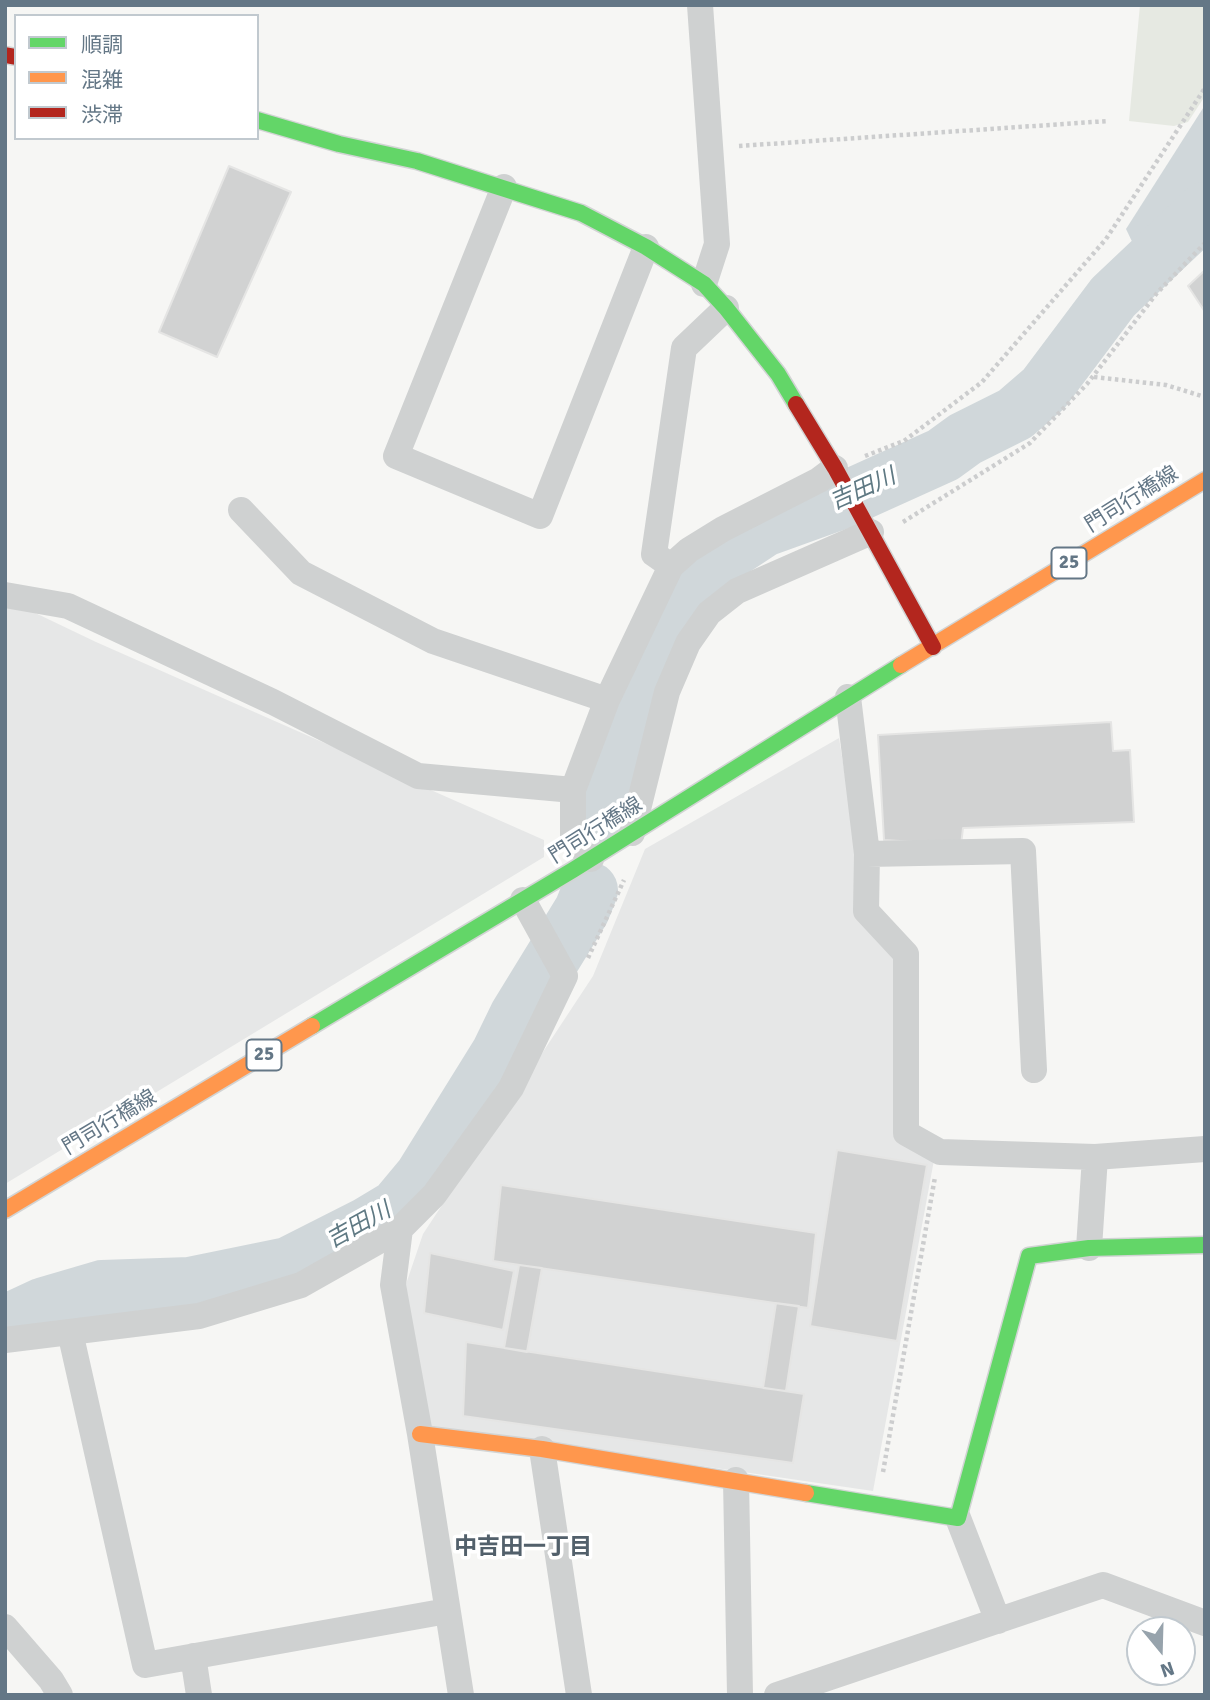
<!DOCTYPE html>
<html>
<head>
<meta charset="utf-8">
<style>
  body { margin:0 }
  #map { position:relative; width:1210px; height:1700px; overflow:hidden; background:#f6f6f4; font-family:Signika,"Noto Sans JP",sans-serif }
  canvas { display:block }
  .frame { position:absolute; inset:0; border:7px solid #647786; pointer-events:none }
  .legend { position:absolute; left:14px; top:14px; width:245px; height:126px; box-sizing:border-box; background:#fff; border:2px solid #c1c9cf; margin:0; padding:9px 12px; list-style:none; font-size:21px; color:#647786 }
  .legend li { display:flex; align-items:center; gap:14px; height:35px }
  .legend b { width:35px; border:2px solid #c1c9cf }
  .north { position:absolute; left:1126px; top:1616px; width:70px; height:70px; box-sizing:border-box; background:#fff; border:2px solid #c1c9cf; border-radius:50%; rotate:161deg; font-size:19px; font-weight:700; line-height:28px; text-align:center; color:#647786 }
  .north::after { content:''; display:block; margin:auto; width:24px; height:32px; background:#97a3ac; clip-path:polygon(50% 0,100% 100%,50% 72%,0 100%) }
</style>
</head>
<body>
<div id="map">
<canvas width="1210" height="1700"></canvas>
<div class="frame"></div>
<ul class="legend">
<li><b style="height:9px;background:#63d668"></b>順調</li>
<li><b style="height:9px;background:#ff974d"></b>混雑</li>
<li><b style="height:9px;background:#b3261e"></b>渋滞</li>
</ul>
<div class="north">N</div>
</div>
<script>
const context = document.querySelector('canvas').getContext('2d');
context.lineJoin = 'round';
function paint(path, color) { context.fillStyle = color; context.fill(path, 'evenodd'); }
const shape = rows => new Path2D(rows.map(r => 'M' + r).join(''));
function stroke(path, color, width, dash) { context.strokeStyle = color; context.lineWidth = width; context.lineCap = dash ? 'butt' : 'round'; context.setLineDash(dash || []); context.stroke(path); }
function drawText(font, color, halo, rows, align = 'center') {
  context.font = font + ' Signika,"Noto Sans JP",sans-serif'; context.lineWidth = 7; context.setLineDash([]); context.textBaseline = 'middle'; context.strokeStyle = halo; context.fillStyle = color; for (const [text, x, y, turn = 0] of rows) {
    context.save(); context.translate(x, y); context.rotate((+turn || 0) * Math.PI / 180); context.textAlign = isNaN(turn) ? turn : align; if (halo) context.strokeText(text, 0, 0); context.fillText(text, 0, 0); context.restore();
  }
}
paint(shape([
  [5,605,27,609,96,642,544,840,544,857,5,1184],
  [839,738,857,850,897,956,900,1138,934,1160,873,1491,428,1426,404,1290,423,1234,593,976,645,849]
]), '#e6e7e7');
paint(shape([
  [1140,5,1205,5,1205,96,1188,122,1174,126,1129,121]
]), '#e6e9e2');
paint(shape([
  [1205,105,1205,234,1153,285,1126,229]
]), '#d0d7da');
stroke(shape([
  [606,821,638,702,677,616,697,583,711,564,764,529,839,502,943,455,965,439,1015,414,1044,389,1113,297,1205,210],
  [5,1323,44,1305,102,1288,190,1285,288,1265,367,1225,397,1207,422,1177,499,1053,517,1016,582,910,590,890]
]), '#d0d7da', 56);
const building = shape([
  [229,166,291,192,217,357,159,332,229,166],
  [1205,270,1205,312,1188,286,1205,270],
  [1111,722,1113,751,1130,750,1134,822,963,828,961,845,884,840,878,735,1111,722],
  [837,1150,927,1165,897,1341,810,1326,837,1150],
  [501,1185,816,1233,808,1308,493,1261,501,1185],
  [430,1253,514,1271,503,1330,424,1313,430,1253],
  [519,1265,542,1268,527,1352,504,1348,519,1265],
  [776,1303,799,1306,786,1391,763,1388,776,1303],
  [466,1342,804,1394,793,1463,463,1416,466,1342]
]);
paint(building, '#d1d2d2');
stroke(building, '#e5e5e4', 2);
const fast = shape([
  [257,120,339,144,417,161,581,213,646,247,704,284,726,308,778,374,796,404],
  [312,1026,573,870,901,665],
  [806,1493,958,1518,1029,1256,1089,1248,1205,1245]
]);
const slow = shape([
  [901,665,1205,480],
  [5,1210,312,1026],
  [420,1434,542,1449,806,1493]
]);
const jam = shape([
  [5,55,16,57],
  [796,404,835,468,933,647]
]);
stroke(fast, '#d2d4d4', 19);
stroke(slow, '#d2d4d4', 19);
stroke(jam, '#d2d4d4', 19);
stroke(shape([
  [739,146,1108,121],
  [1094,377,1166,385,1205,397],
  [865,456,904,441,982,382,1106,239,1205,88],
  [903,522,1030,443,1087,384,1157,293,1205,243],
  [588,958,624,880],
  [883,1472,935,1177]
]), '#cccdce', 4.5, [3.5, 3.5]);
stroke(shape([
  [700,5,717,244,704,284],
  [504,187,396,456,540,516,646,247],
  [241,510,301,573,433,641,607,700,573,790],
  [671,566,689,550,723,529,819,480,835,468],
  [5,595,68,606,273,702,418,776,573,790,573,838,591,859],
  [848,697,867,854,866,911,906,954,906,1133,940,1152,1095,1157,1205,1149],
  [607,700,671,566,654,554,684,348,726,308],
  [632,833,667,692,688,643,709,613,737,591,871,532],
  [867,854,1023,851,1034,1070],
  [400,1229,393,1285,420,1434,461,1695],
  [1089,1248,1095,1157],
  [70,1332,145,1665,447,1611],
  [5,1340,199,1316,301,1285,400,1229,434,1195,511,1088,565,976,523,900],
  [542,1449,579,1695],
  [736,1480,740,1695],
  [958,1518,998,1621],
  [5,1627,51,1680,60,1695],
  [193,1656,199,1695],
  [777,1695,1103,1585,1205,1623]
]), '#cfd1d1', 26);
stroke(fast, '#63d668', 16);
stroke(slow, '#ff974d', 16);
stroke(jam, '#b3261e', 16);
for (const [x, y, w] of [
  [1069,563,35],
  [264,1055,35]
]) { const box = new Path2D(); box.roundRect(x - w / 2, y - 15.5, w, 31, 5); context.fillStyle = '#fff'; context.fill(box); stroke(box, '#647786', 2); }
drawText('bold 19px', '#647786', null, [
  ["25",1069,563],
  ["25",264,1055]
]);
drawText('21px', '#647786', '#fff', [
  ["門司行橋線",1132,500,-32],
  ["門司行橋線",596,831,-32],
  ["門司行橋線",110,1123,-31]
]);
drawText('italic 23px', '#5f7983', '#fff', [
  ["吉田川",863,490,-24],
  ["吉田川",359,1226,-29]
]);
drawText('bold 23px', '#52606b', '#fff', [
  ["中吉田一丁目",523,1548]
]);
</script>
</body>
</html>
